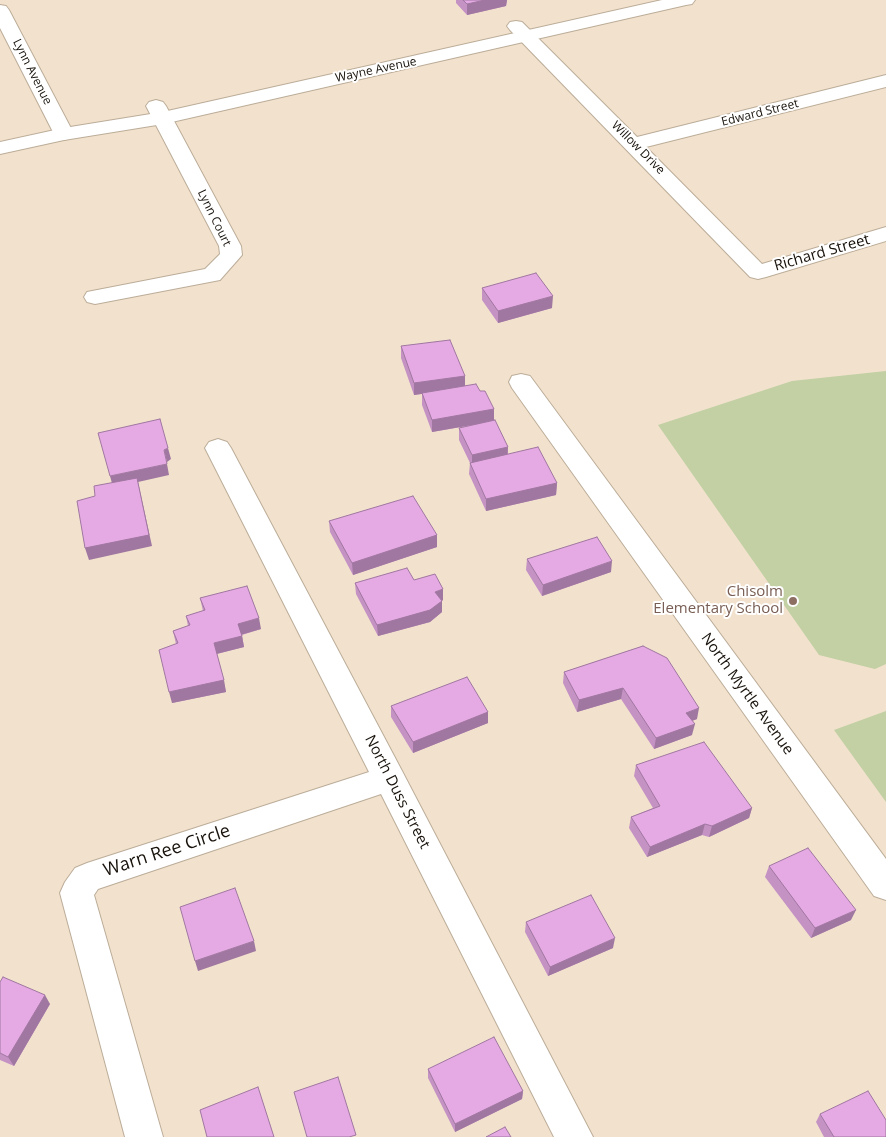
<!DOCTYPE html>
<html>
<head>
<meta charset="utf-8">
<style>
  body { margin:0 }
  canvas { display:block; background:#f1e1cd }
</style>
</head>
<body>
<canvas width="886" height="1137"></canvas>
<script>
const context = document.querySelector('canvas').getContext('2d');
context.lineJoin = 'round';
function paint(path, color) { context.fillStyle = color; context.fill(path, 'evenodd'); }
const shape = rows => new Path2D(rows.map(r => 'M' + r).join(''));
function stroke(path, color, width, dash) { context.strokeStyle = color; context.lineWidth = width; context.lineCap = dash ? 'butt' : 'round'; context.setLineDash(dash || []); context.stroke(path); }
function drawText(font, color, halo, rows, align = 'center') {
  context.font = font + ' "Open Sans",sans-serif'; context.lineWidth = 4; context.setLineDash([]); context.textBaseline = 'middle'; context.strokeStyle = halo; context.fillStyle = color; for (const [text, x, y, turn = 0] of rows) {
    context.save(); context.translate(x, y); context.rotate((+turn || 0) * Math.PI / 180); context.textAlign = isNaN(turn) ? turn : align; if (halo) context.strokeText(text, 0, 0); context.fillText(text, 0, 0); context.restore();
  }
}
paint(shape([
  [886,371,886,664,875,669,819,655,658,425,792,381],
  [886,711,886,802,834,730]
]), '#c2d0a3');
const minor = shape([
  [0,5,6,6,9,10,74,134,71,138,64,140,57,138,54,134,0,28,0,5],
  [516,21,522,22,637,137,886,75,886,87,646,147,762,264,886,227,886,241,766,277,758,279,750,277,510,30,507,26,510,22,516,21],
  [156,100,163,102,166,106,241,246,242,255,220,280,95,304,87,302,84,297,87,292,205,269,220,254,219,246,146,106,149,102,156,100],
  [521,374,530,376,886,859,886,900,874,896,512,388,509,382,512,376,521,374],
  [218,439,227,442,231,448,401,769,593,1137,554,1137,381,794,98,889,94,895,163,1137,125,1137,60,893,65,882,75,868,87,863,369,772,205,448,209,442,218,439]
]);
const tertiary = shape([
  [662,0,695,0,692,4,686,5,163,124,64,140,0,154,0,142,64,128,163,112,662,0]
]);
stroke(minor, '#bcad99', 2);
stroke(tertiary, '#bcad99', 2);
paint(minor, '#fff');
paint(tertiary, '#fff');
paint(shape([
  [456,0,507,0,506,6,467,15,456,3],
  [482,288,552,308,498,323,482,300],
  [401,346,465,376,465,386,480,391,494,409,494,420,508,447,508,454,557,483,556,495,486,511,469,474,470,463,459,440,459,428,473,425,432,432,422,405,422,394,414,395,401,358],
  [329,521,437,535,437,547,353,575,330,532],
  [527,559,611,572,542,596,526,570],
  [414,580,443,600,442,601,442,612,430,622,378,636,356,594,355,583],
  [200,598,261,629,242,635,244,647,217,654,226,692,172,703,176,644,173,631,188,626,186,616,203,611],
  [643,646,697,719,692,721,692,735,654,749,621,699,577,712,563,683,564,672],
  [391,706,488,712,488,723,413,753,391,717],
  [636,765,752,808,749,818,709,837,702,835,647,857,629,828,631,817,653,808,634,776],
  [769,866,851,920,811,938,765,877],
  [526,922,613,948,548,976,525,932],
  [0,982,50,1004,14,1066,0,1060],
  [428,1069,523,1091,522,1099,455,1132,428,1078],
  [820,1114,886,1137,824,1137,816,1122]
]), '#c592c4');
paint(shape([
  [485,0,507,0,506,6,467,15,467,4],
  [553,296,552,308,498,323,498,311],
  [465,376,465,387,414,395,414,383],
  [494,409,494,421,432,432,432,420],
  [508,447,507,459,472,467,472,455],
  [168,448,171,459,167,462,164,450],
  [167,464,169,475,138,482,152,546,89,560,85,548,113,487,110,476],
  [557,483,556,495,486,511,486,499],
  [437,535,437,547,353,575,352,563],
  [612,561,611,572,542,596,543,585],
  [443,589,443,600,435,603,435,592],
  [442,601,442,612,430,622,378,636,377,625],
  [259,618,261,629,240,635,238,624],
  [242,636,244,647,216,654,214,643],
  [224,680,226,692,172,703,169,692],
  [623,688,621,699,577,712,579,700],
  [699,708,697,719,683,724,686,713],
  [488,712,488,723,413,753,413,742],
  [695,724,692,735,654,749,656,738],
  [752,808,749,818,709,837,712,826],
  [705,824,702,835,647,857,650,847],
  [856,910,851,920,811,938,815,928],
  [615,938,613,948,548,976,550,967],
  [254,941,256,951,198,971,195,961],
  [45,995,50,1004,14,1066,8,1057],
  [523,1091,522,1099,455,1132,455,1124]
]), '#a077a0');
const building = shape([
  [463,0,485,0,467,4,463,0],
  [536,273,553,296,498,311,482,288,536,273],
  [450,340,465,376,414,383,401,346,450,340],
  [476,384,480,391,485,391,494,409,432,420,422,393,476,384],
  [160,419,168,448,164,450,167,464,110,476,98,433,160,419],
  [495,420,508,447,472,455,459,428,495,420],
  [538,447,557,483,486,499,470,463,538,447],
  [137,478,149,535,85,548,77,501,95,496,94,486,137,478],
  [413,496,437,535,352,563,329,521,413,496],
  [597,537,612,561,543,585,527,559,597,537],
  [407,568,414,580,435,574,443,589,435,592,442,601,430,610,377,625,355,583,407,568],
  [247,586,259,618,238,624,242,636,214,643,224,680,169,692,159,650,178,643,173,631,190,625,186,616,205,610,200,598,247,586],
  [643,646,667,658,699,708,686,713,695,724,656,738,623,688,579,700,564,672,643,646],
  [467,677,488,712,413,742,391,706,467,677],
  [704,742,752,808,712,826,705,824,650,847,631,817,660,806,636,765,704,742],
  [808,848,856,910,815,928,769,866,808,848],
  [235,888,254,941,195,961,180,907,235,888],
  [591,895,615,938,550,967,526,922,591,895],
  [3,977,45,995,8,1057,0,1053,0,982,3,977],
  [494,1037,523,1091,455,1124,428,1069,494,1037],
  [338,1077,356,1135,349,1137,307,1137,294,1092,338,1077],
  [258,1087,274,1137,207,1137,200,1110,258,1087],
  [868,1091,886,1120,886,1137,834,1137,820,1114,868,1091],
  [505,1127,511,1137,486,1137,505,1127]
]);
paint(building, '#e5aae4');
stroke(building, '#a077a0', 1);
for (const [x, y, r, color] of [
  [793,601,5,"#8d6e63"]
]) { const dot = new Path2D(); dot.arc(x, y, r, 0, 2 * Math.PI); context.fillStyle = color; context.fill(dot); stroke(dot, '#fff', 2); }
drawText('12px', '#18120b', '#fff', [
  ["Wayne Avenue",376,70,-12],
  ["Lynn Avenue",32,72,63],
  ["Edward Street",760,113,-14],
  ["Willow Drive",638,148,45],
  ["Lynn Court",214,218,64]
]);
drawText('15px', '#18120b', '#fff', [
  ["Richard Street",822,253,-16],
  ["North Myrtle Avenue",747,694,54],
  ["North Duss Street",397,792,63]
]);
drawText('15px', '#785e54', '#fff', [
  ["Chisolm",783,592],
  ["Elementary School",783,609]
], 'right');
drawText('18px', '#18120b', '#fff', [
  ["Warn Ree Circle",167,851,-18]
]);
</script>
</body>
</html>
